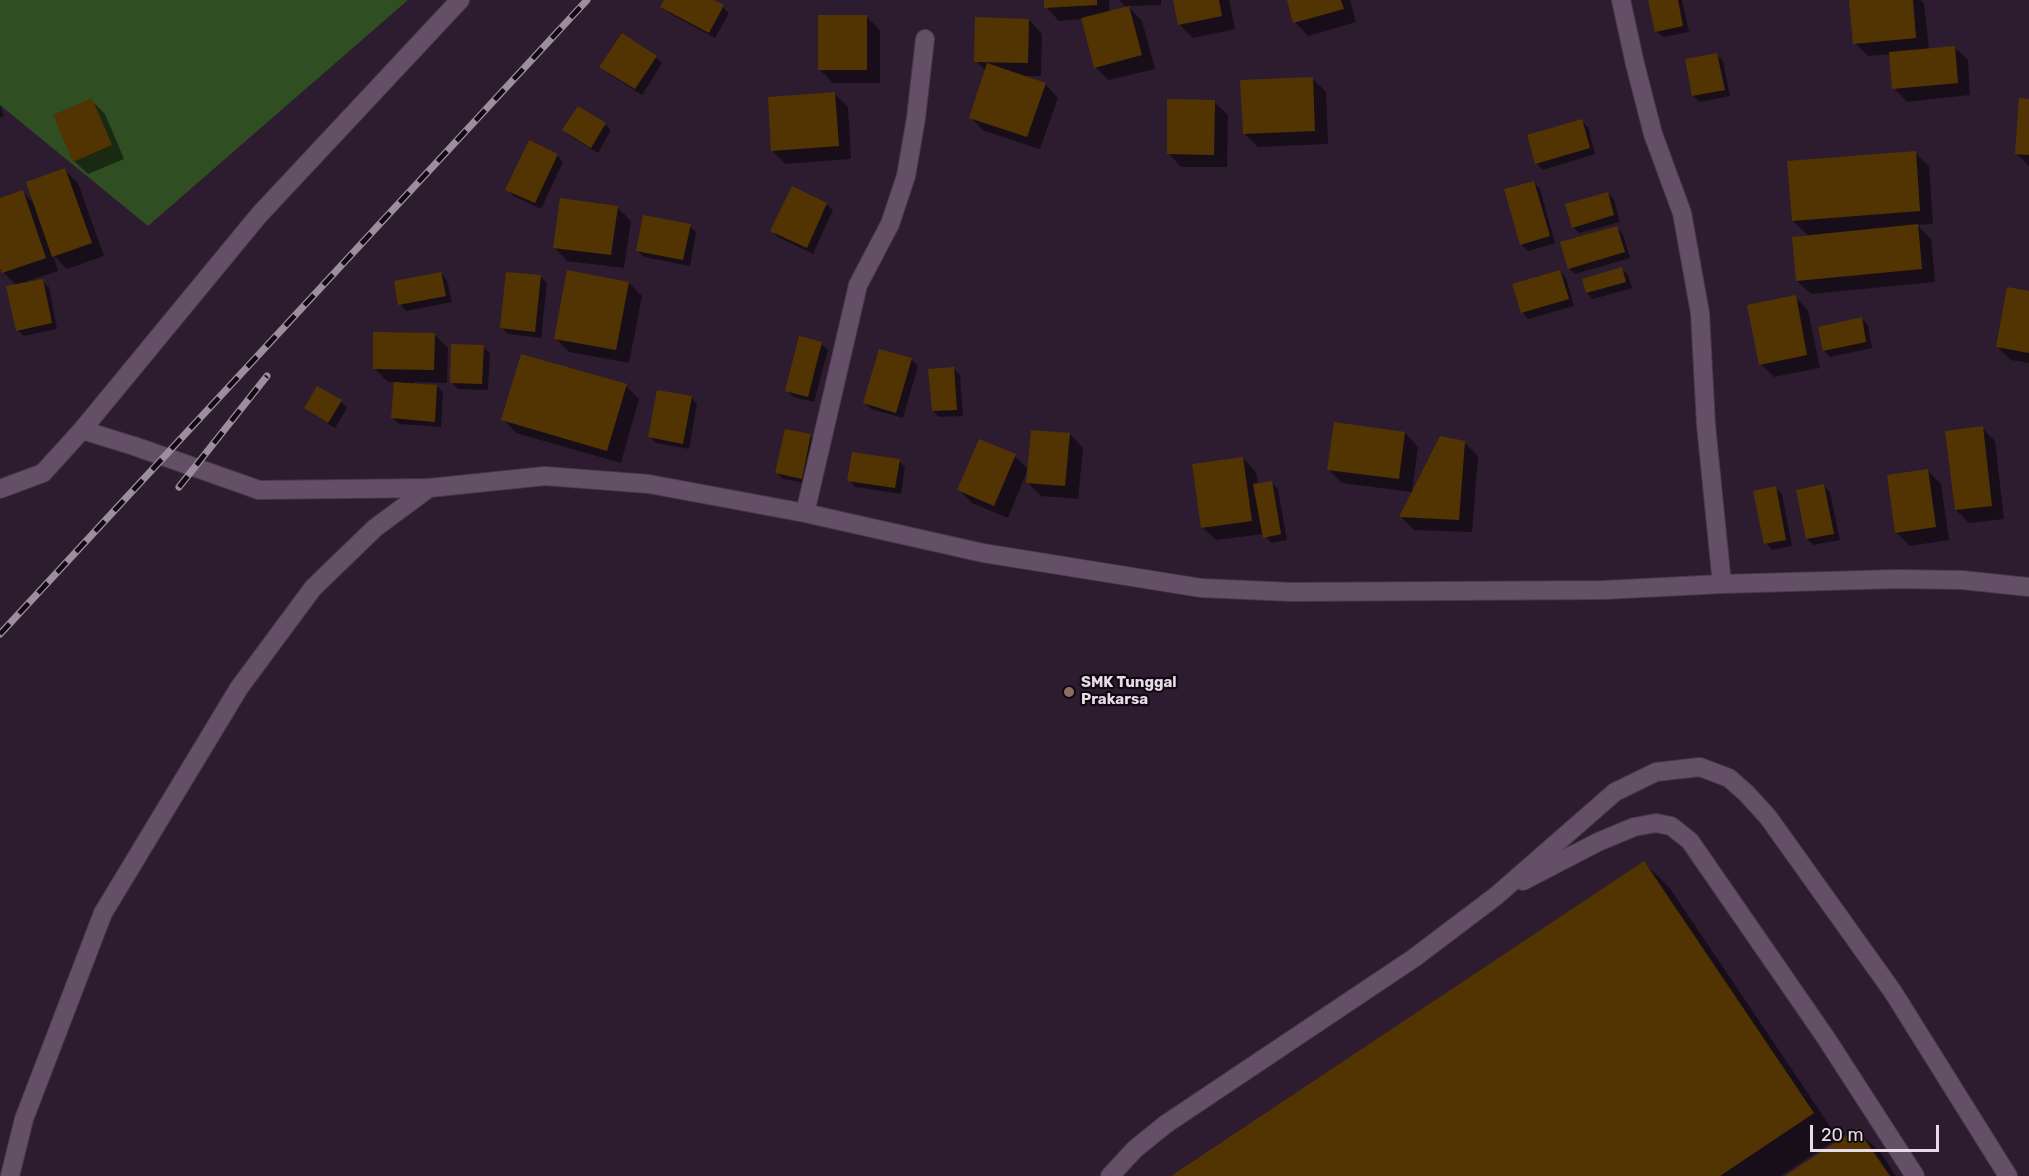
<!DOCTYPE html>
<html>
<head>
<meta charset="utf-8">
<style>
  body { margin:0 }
  #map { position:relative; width:2029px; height:1176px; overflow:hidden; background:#2d1c2f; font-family:Rubik,sans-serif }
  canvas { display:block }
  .scale { position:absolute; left:1810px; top:1125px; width:129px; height:27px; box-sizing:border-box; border:3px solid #e7dbe8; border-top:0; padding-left:8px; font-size:18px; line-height:21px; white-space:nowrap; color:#e7dbe8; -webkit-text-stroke:4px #110912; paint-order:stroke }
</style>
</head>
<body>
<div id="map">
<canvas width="2029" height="1176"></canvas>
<div class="scale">20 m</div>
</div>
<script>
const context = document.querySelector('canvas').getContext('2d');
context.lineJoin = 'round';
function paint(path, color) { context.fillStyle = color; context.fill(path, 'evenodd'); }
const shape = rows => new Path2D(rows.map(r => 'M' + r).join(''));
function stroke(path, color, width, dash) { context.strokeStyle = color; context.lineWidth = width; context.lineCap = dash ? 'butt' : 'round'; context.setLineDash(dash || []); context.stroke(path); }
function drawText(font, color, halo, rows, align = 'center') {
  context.font = font + ' Rubik,sans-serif'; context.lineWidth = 4.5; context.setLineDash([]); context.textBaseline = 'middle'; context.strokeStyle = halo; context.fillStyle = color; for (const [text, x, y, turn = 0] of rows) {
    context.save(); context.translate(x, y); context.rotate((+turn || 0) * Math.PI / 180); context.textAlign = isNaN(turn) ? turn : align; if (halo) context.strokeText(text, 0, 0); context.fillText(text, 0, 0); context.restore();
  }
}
paint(shape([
  [0,0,408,0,148,226,0,105]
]), '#2f4e22');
paint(shape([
  [666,0,711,0,723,7,729,13,715,38,669,13,662,7],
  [1045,0,1109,0,1110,13,1127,8,1119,0,1161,0,1161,5,1128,6,1142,21,1155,69,1109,80,1095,67,1083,19,1059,21,1046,7],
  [1174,0,1229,0,1235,29,1193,38,1180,25],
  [1288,0,1350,0,1356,22,1308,36,1295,22],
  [1650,0,1682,0,1689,32,1663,37,1656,31],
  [1850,0,1921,0,1924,3,1929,50,1954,47,1968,60,1970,95,1907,102,1894,88,1891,54,1868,56,1855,43],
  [867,17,880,30,880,83,833,83,819,69],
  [1029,20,1042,34,1041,76,1022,76,1045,84,1058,98,1040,149,984,131,970,117,986,71,976,61],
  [1717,55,1723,61,1730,96,1700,102,1693,96],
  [656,57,662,63,642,95,608,73,601,67],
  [1312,78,1326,92,1328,144,1258,147,1245,134],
  [834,93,848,107,851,159,785,164,772,150],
  [91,100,105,114,124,159,88,174,74,161],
  [2029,100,2029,166,2017,154],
  [1214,102,1228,115,1227,167,1181,167,1168,153],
  [0,105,4,116,0,117],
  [1581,121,1588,127,1595,154,1543,170,1536,163],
  [605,124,611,130,598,153,570,136,564,130],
  [1915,153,1929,166,1933,224,1917,225,1931,239,1935,282,1811,294,1797,281,1809,236,1793,221],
  [557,155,563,162,541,209,514,196,507,189],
  [65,170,78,183,104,256,67,269,53,255,58,271,28,281,29,283,42,281,49,287,57,329,24,336,17,330,17,286,3,272,0,264,0,200,23,192,35,204],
  [1533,182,1540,189,1555,243,1528,251,1521,244],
  [1608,193,1614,200,1620,222,1579,233,1573,227],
  [827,204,833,210,813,254,778,237,772,231],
  [617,207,631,221,624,268,567,261,554,247],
  [690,226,696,232,690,266,644,257,637,251],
  [1617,228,1623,234,1630,258,1575,274,1569,268],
  [1622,269,1628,275,1632,288,1593,299,1587,293],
  [1560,271,1566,278,1574,306,1528,319,1522,312],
  [440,273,447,280,452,302,406,311,400,304],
  [540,276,547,283,541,338,508,334,502,328],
  [629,283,642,296,629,363,569,352,555,338],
  [2029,292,2029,363,2011,360,1997,347],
  [1795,297,1808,310,1820,368,1774,377,1761,364],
  [1862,319,1868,325,1872,348,1830,357,1824,350],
  [435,335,448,348,447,383,414,382,414,385,437,386,443,393,441,427,399,424,392,417,395,382,388,382,374,368],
  [821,344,828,350,814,402,793,397,787,390],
  [483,347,490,353,488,390,458,389,452,383],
  [911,359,918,366,903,418,871,409,865,403],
  [953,369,960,375,963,416,939,417,933,411],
  [626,386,639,399,621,463,516,433,503,419],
  [691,397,697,404,689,449,656,443,650,437],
  [341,401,347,408,335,428,313,414,306,408],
  [1982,428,1995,441,2004,519,1969,523,1956,510],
  [1405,433,1418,447,1412,492,1342,483,1329,470],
  [1070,434,1083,448,1078,499,1041,496,1028,483],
  [811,436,817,442,809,484,783,479,777,473],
  [1465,443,1478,456,1472,532,1414,530,1401,517],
  [1015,456,1028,469,1008,518,972,503,959,490],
  [1243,458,1256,472,1258,484,1271,482,1278,489,1287,540,1271,543,1264,534,1216,540,1202,527],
  [899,461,905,467,901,494,855,487,849,480],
  [1928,471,1941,484,1949,540,1910,546,1896,532],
  [1823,485,1830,492,1840,540,1814,545,1807,539],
  [1775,487,1782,494,1792,546,1772,550,1766,543],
  [1644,863,1669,887,1838,1138,1781,1176,1174,1176],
  [1857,1130,1882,1154,1896,1176,1788,1176]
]), '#0007');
paint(shape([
  [664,0,714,0,724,5,709,33,660,7],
  [1044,0,1097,0,1097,5,1044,8],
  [1173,0,1219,0,1222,16,1178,25],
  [1287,0,1341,0,1344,9,1293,23],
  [1648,0,1678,0,1683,26,1655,32],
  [1849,0,1913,0,1916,38,1853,44],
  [1129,6,1142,55,1094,68,1081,18],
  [818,15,867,15,867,70,818,70],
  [975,17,1029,19,1028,63,974,62],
  [622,33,657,56,635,89,599,67],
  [1955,46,1958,83,1892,89,1889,52],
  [1717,53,1725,90,1692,96,1685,59],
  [987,63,1046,83,1027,137,969,118],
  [1313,77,1315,131,1243,134,1240,80],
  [835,92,839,146,771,151,768,97],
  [92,98,112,145,73,162,53,115],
  [2019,98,2029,99,2029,155,2015,154],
  [1167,99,1215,100,1214,155,1167,154],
  [578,106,606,123,591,148,562,130],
  [1582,119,1590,148,1535,164,1527,135],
  [529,140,558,154,535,203,505,190],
  [1916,151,1920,211,1792,221,1787,161],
  [65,168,92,243,52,257,26,182],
  [1534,181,1550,236,1520,245,1504,189],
  [792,186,827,203,807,248,770,231],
  [23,190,46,258,2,273,0,268,0,198],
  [1608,192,1614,215,1572,228,1565,204],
  [560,198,618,206,611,255,553,248],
  [643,215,691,224,683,260,636,251],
  [1918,224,1922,269,1796,281,1792,237],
  [1617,226,1625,252,1568,269,1560,242],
  [1622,267,1626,282,1586,293,1582,279],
  [567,270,629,282,616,350,554,339],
  [1560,270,1569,299,1521,313,1512,284],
  [441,272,446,296,398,305,394,281],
  [506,272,541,275,535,332,500,328],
  [43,279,52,323,16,331,6,286],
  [2007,287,2029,291,2029,353,1996,347],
  [1796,295,1807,355,1759,365,1747,305],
  [1862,317,1866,342,1823,351,1818,327],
  [373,332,435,333,434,370,373,369],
  [799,336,822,342,808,397,785,391],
  [451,344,484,345,482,384,450,383],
  [879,349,912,358,896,413,863,403],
  [521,354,627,384,607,451,501,420],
  [954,367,957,410,932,411,928,369],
  [394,382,437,385,435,422,391,418],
  [317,386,342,400,328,423,304,408],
  [657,390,692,396,683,444,648,437],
  [1334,422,1405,432,1399,479,1327,470],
  [1983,426,1992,506,1955,510,1945,431],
  [785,429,811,434,802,479,775,473],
  [1031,430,1070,433,1065,486,1026,483],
  [1440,436,1465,441,1459,520,1399,517],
  [979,439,1016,454,994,506,957,490],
  [852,452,900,459,895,488,847,481],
  [1243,457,1252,521,1201,528,1192,464],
  [1928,469,1936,527,1895,533,1887,475],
  [1272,481,1281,534,1263,538,1253,484],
  [1824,484,1834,534,1806,539,1796,490],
  [1776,486,1786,540,1764,544,1753,491],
  [1644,861,1814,1113,1720,1176,1171,1176],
  [1857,1128,1890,1176,1785,1176]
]), '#523403');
const lane = shape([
  [1523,881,1598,842,1634,827,1656,823,1671,826,1690,841,1826,1038,1915,1176],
  [10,1176,24,1119,103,913,239,688,313,588,375,528,429,488],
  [1110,1176,1135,1149,1166,1124,1414,958,1496,896,1615,792,1656,772,1700,767,1729,778,1746,793,1768,817,1893,992,2008,1176]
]);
const street = shape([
  [1621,0,1635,64,1653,134,1682,213,1700,313,1706,425,1722,584],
  [82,430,259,215,460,0],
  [0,489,43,473,82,430,134,446,259,490,429,488,545,476,649,484,805,513,983,553,1201,588,1292,592,1604,590,1722,584,1897,579,1962,580,2029,587],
  [805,513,858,285,890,224,906,176,916,118,925,39]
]);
stroke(lane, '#473949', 20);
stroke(street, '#473949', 20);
stroke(lane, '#645066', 18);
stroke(street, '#645066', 18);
const rail = shape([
  [179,487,267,376],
  [0,634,587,0]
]);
stroke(rail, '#9c8e9d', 7);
stroke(rail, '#110912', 4.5, [14]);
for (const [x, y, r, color] of [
  [1069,692,6,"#8d6e63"]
]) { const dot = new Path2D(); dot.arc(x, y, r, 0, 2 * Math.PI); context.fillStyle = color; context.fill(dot); stroke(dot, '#110912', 2); }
drawText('bold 15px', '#e7dbe8', '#110912', [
  ["SMK Tunggal",1081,683],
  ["Prakarsa",1081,700]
], 'left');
</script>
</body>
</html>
